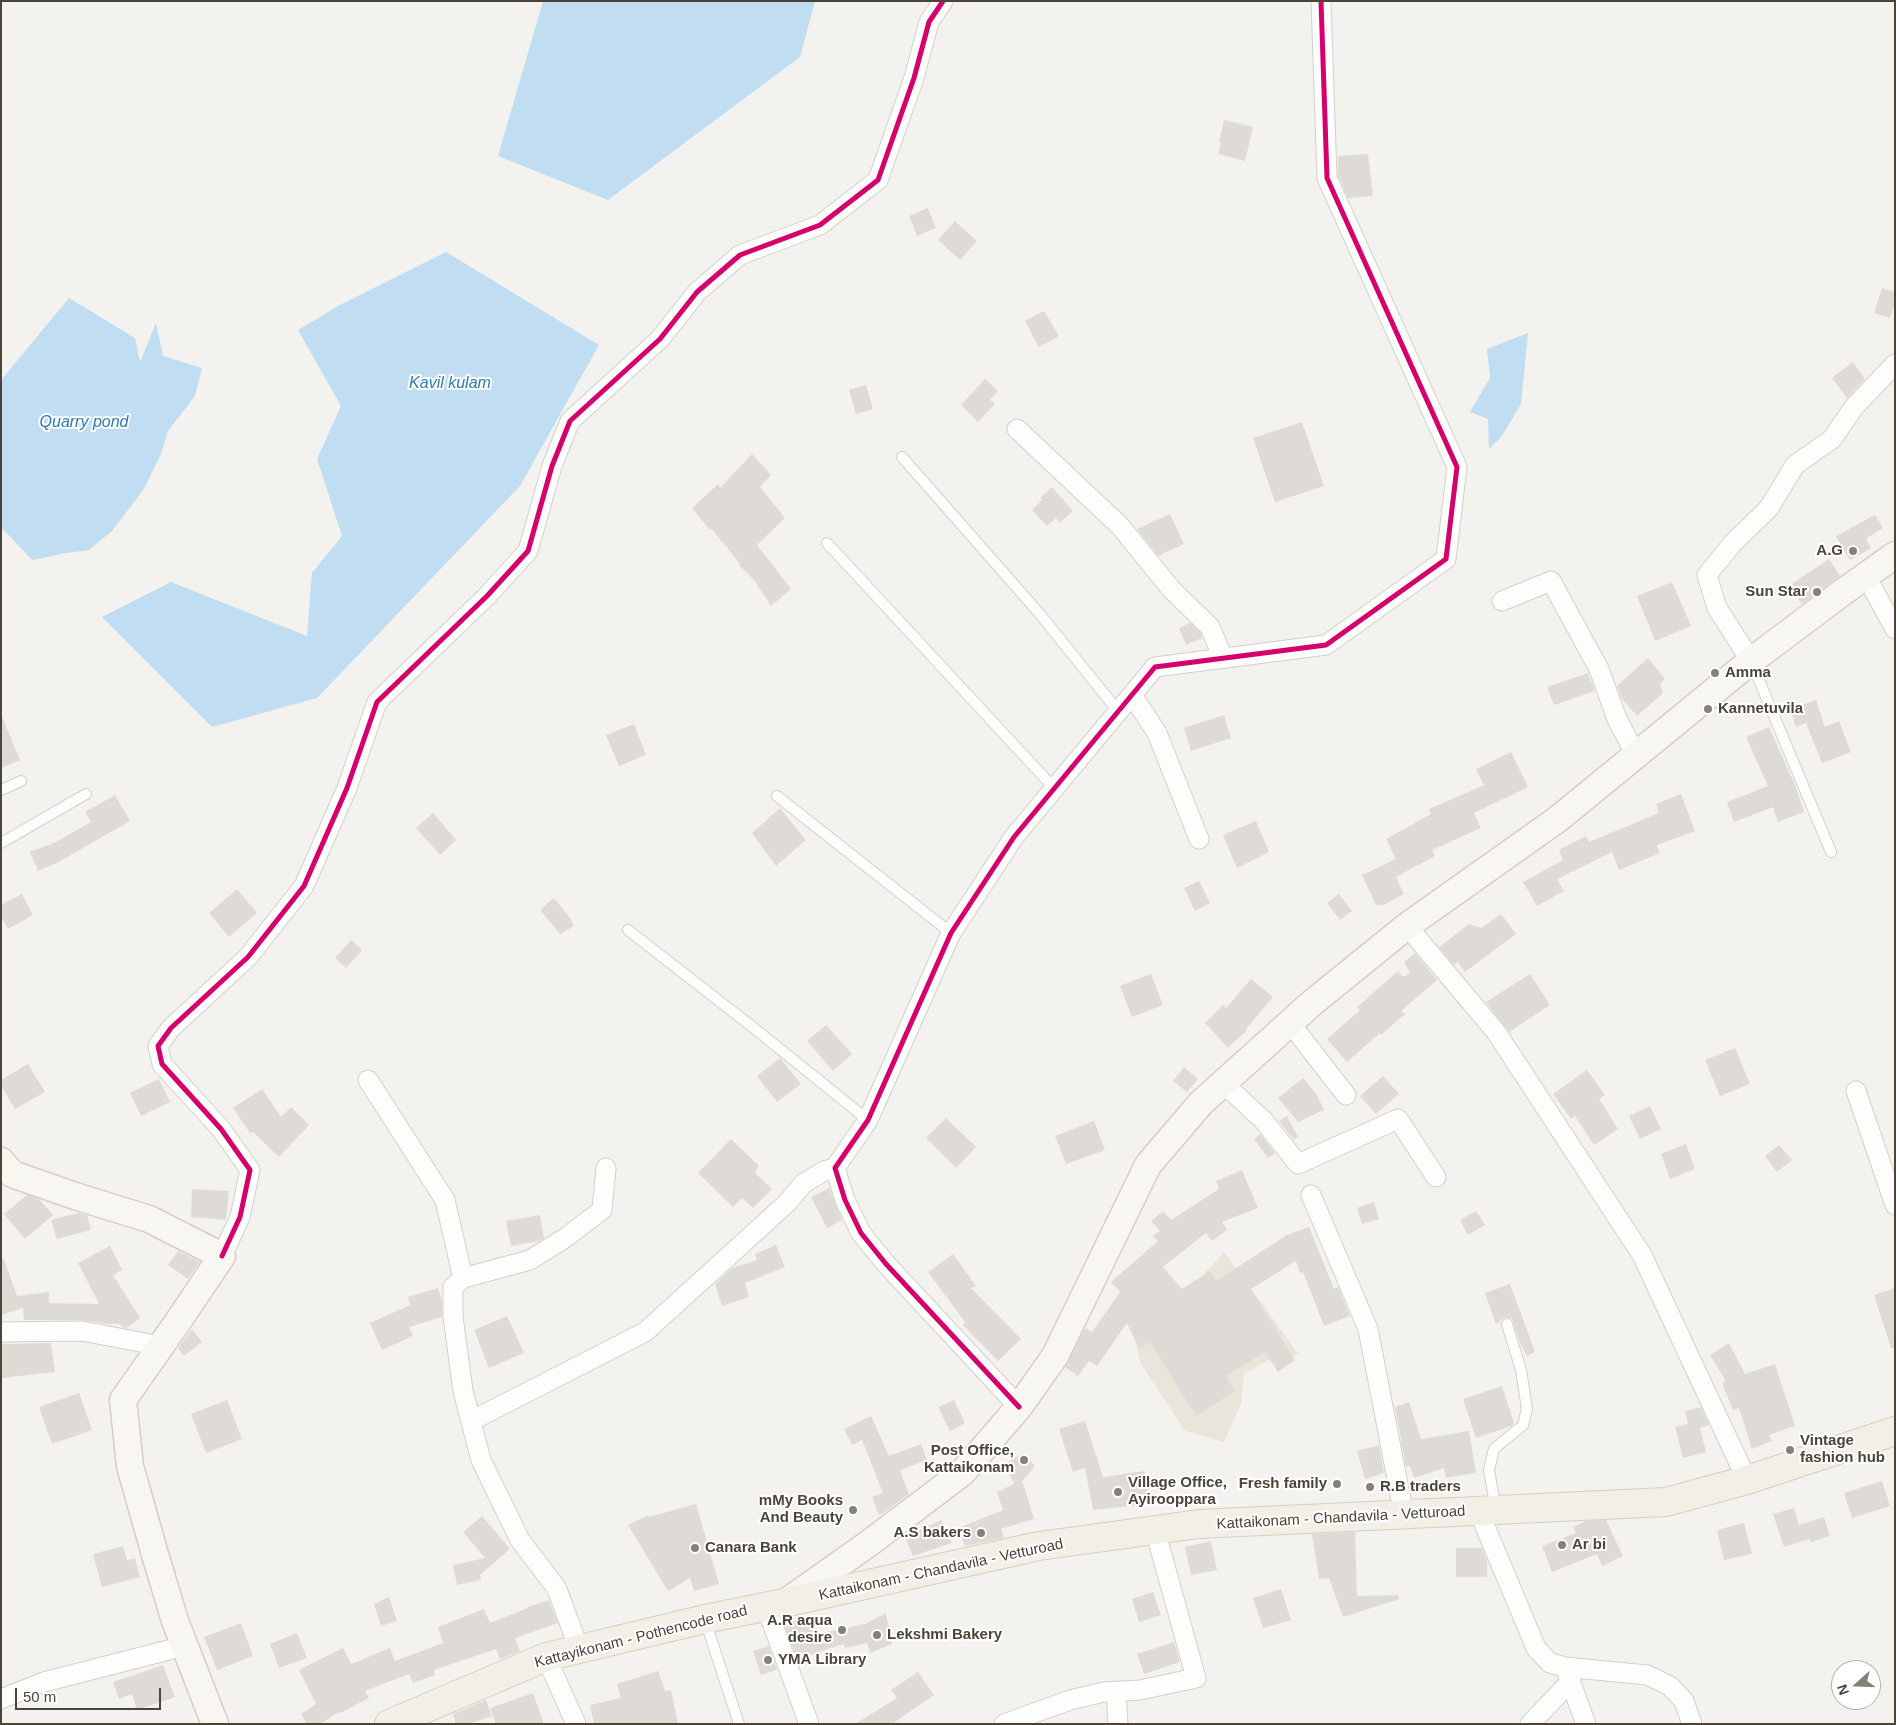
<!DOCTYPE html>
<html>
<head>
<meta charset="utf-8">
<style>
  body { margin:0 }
  #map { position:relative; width:1896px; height:1725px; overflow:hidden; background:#f4f2ee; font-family:Helvetica,sans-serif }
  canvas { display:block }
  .frame { position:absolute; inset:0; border:2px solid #4b4439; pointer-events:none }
  .north { position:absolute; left:1831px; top:1660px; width:50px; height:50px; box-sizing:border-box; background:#fff; border:1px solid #b7b4b0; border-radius:50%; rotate:250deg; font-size:14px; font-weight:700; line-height:20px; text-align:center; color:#4b4439 }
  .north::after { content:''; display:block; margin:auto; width:18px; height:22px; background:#868178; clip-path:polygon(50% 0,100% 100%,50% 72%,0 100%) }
  .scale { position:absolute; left:15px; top:1688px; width:146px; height:22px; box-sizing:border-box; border:2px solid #4b4439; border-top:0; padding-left:6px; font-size:15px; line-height:18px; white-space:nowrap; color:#4b4439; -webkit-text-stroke:4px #fff; paint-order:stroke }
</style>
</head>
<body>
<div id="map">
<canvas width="1896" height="1725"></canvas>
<div class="frame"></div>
<div class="north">N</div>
<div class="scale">50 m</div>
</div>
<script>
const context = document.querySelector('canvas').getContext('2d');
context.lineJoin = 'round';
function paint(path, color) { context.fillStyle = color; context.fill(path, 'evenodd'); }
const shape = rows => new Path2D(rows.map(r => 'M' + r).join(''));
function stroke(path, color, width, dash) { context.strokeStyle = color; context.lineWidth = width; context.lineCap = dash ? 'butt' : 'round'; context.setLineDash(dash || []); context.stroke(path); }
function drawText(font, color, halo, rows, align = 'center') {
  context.font = font + ' Helvetica,sans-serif'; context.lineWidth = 4; context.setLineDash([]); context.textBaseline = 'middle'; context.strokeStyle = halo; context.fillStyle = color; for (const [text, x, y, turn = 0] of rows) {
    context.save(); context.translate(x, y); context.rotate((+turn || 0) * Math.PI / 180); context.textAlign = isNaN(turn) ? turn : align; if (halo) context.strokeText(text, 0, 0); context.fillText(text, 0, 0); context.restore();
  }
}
paint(shape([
  [1224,1252,1298,1353,1288,1361,1269,1360,1244,1374,1241,1403,1224,1442,1185,1431,1140,1362,1135,1339,1181,1299]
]), '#eae5da');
paint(shape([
  [543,1,815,1,800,57,608,200,498,156],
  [446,252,599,345,520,486,317,698,212,727,102,617,171,582,307,636,312,573,342,536,317,459,341,406,298,330,340,305],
  [69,298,135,338,140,362,156,323,163,356,202,368,195,396,168,431,161,454,144,489,112,531,89,550,67,553,32,560,1,527,1,380],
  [1528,333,1521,404,1502,436,1489,449,1488,419,1470,412,1490,378,1487,349]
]), '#c0ddf1');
paint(shape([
  [1224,120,1253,127,1245,161,1218,154,1221,143,1219,142],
  [1368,154,1373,196,1348,198,1338,175,1338,156],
  [928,208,936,228,917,236,909,216],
  [955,221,977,241,960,260,938,240],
  [1882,288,1895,292,1895,302,1890,318,1874,313],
  [1044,311,1059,336,1039,347,1025,321],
  [1853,362,1865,379,1847,398,1832,378],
  [985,379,998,391,990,400,995,404,978,422,961,405],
  [866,385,873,409,856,414,849,390],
  [1302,422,1324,486,1275,502,1253,438],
  [752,454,771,475,760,487,785,518,757,545,791,589,771,606,754,580,739,565,740,564,712,529,710,530,692,508,718,484,720,488],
  [1052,487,1073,511,1060,523,1056,518,1047,526,1032,510,1042,500,1040,498],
  [1170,514,1184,544,1158,556,1137,529],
  [1875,515,1883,528,1866,539,1871,548,1850,560,1836,536],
  [1829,559,1840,576,1802,604,1790,585],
  [1672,582,1691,626,1655,641,1637,596],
  [1190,623,1201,633,1202,638,1186,645,1179,628],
  [1648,658,1665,679,1660,684,1663,693,1637,716,1622,699,1617,686],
  [1588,673,1595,691,1554,705,1547,687],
  [1816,700,1825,727,1839,721,1851,752,1822,763,1806,723,1796,727,1790,709],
  [1,714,20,760,1,768],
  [1224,715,1231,738,1191,751,1184,728],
  [634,724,646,755,619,766,606,735],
  [1769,727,1795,785,1804,812,1778,822,1773,807,1734,822,1727,802,1768,786,1746,737],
  [1511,752,1528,787,1474,813,1481,828,1432,850,1435,856,1396,877,1404,894,1383,905,1376,905,1362,875,1396,859,1386,839,1431,814,1429,809,1484,785,1476,769],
  [1681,794,1695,831,1657,845,1660,853,1619,870,1612,852,1557,879,1564,891,1537,906,1523,882,1563,860,1559,850,1586,836,1589,842,1659,813,1656,804],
  [115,795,130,821,57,863,38,871,30,852,56,842,91,822,85,812],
  [780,808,806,840,776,866,752,833],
  [433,813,456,840,440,855,416,828],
  [1256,821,1269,852,1237,868,1223,835],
  [1199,881,1210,903,1195,911,1184,888],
  [237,889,257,913,229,937,209,913],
  [22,894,33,915,8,929,1,916,1,905],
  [1339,894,1352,911,1340,920,1327,903],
  [554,898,570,918,574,926,560,934,540,910],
  [1501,914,1516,934,1465,972,1458,962,1454,965,1439,947,1469,924,1481,928],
  [351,940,362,950,346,968,335,958],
  [1415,953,1437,980,1401,1011,1405,1014,1381,1035,1380,1033,1347,1062,1327,1039,1360,1010,1357,1007,1398,971,1403,977,1410,973,1404,962],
  [1151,974,1163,1005,1132,1017,1120,986],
  [1530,974,1550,1005,1509,1032,1486,1002],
  [1251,979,1273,997,1246,1029,1247,1030,1228,1048,1205,1023,1223,1005,1226,1008],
  [826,1025,852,1054,833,1071,807,1041],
  [1735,1048,1750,1084,1720,1096,1705,1060],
  [780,1058,801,1084,777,1102,757,1076],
  [28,1064,45,1092,15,1109,1,1086,1,1080],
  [1184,1067,1198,1079,1187,1092,1173,1081],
  [1587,1070,1605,1095,1599,1099,1618,1129,1594,1145,1575,1116,1571,1119,1553,1094],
  [1383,1076,1399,1094,1376,1114,1360,1096],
  [1303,1078,1317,1095,1324,1110,1298,1122,1278,1098],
  [159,1079,170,1102,141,1116,130,1093],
  [262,1089,281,1117,291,1107,309,1125,279,1157,253,1132,250,1133,233,1108],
  [1650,1106,1661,1129,1640,1139,1629,1116],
  [1287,1116,1298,1137,1294,1140,1279,1121],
  [946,1118,976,1147,956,1168,926,1138],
  [1094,1121,1105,1150,1066,1164,1055,1136],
  [1260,1134,1275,1153,1268,1158,1254,1139],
  [731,1139,759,1166,755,1173,772,1189,753,1208,742,1198,733,1207,698,1173],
  [1686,1144,1695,1169,1670,1179,1661,1154],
  [1779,1145,1792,1160,1777,1172,1765,1156],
  [1242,1170,1258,1208,1222,1222,1227,1230,1212,1241,1206,1233,1163,1267,1182,1289,1210,1271,1216,1281,1287,1235,1309,1227,1334,1289,1338,1287,1350,1316,1324,1326,1303,1272,1300,1273,1296,1261,1251,1289,1295,1360,1278,1372,1265,1352,1226,1376,1235,1391,1196,1416,1150,1342,1139,1348,1127,1323,1097,1366,1089,1361,1078,1376,1065,1367,1085,1328,1092,1332,1120,1292,1111,1282,1158,1241,1153,1236,1160,1231,1151,1221,1163,1211,1171,1220,1219,1189,1216,1181],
  [829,1188,842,1220,827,1228,811,1197],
  [192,1189,229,1191,226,1220,191,1217],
  [27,1195,39,1199,53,1215,25,1239,4,1214],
  [1374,1202,1379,1219,1362,1224,1357,1208],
  [1476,1211,1485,1225,1468,1235,1460,1220],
  [78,1213,87,1215,91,1230,57,1239,51,1220],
  [540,1215,544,1238,539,1241,511,1246,506,1221],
  [776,1245,785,1267,745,1283,749,1297,722,1306,715,1284,732,1268,757,1260,755,1254],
  [110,1246,122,1270,113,1275,140,1318,126,1328,122,1327,120,1324,106,1324,82,1320,24,1320,23,1308,1,1315,1,1259,4,1259,17,1296,49,1292,49,1303,99,1304,78,1263],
  [178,1251,200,1262,188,1279,168,1265],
  [953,1254,976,1286,971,1288,1021,1339,998,1361,963,1325,965,1322,928,1272],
  [1510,1284,1535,1352,1527,1356,1521,1345,1512,1319,1505,1317,1496,1324,1485,1293],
  [438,1288,442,1300,442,1317,409,1327,413,1336,382,1350,370,1323,410,1305,408,1297],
  [1895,1288,1895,1348,1891,1348,1874,1295],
  [507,1316,524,1353,489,1368,474,1330],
  [192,1329,202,1342,184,1356,178,1348],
  [51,1343,55,1372,1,1378,1,1344],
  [1729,1343,1745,1374,1775,1364,1795,1426,1769,1435,1772,1441,1752,1449,1739,1408,1733,1410,1722,1383,1726,1381,1710,1355],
  [1502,1386,1514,1423,1511,1426,1476,1438,1463,1399],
  [79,1393,92,1430,52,1444,39,1407],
  [227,1400,242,1439,206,1453,191,1414],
  [954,1400,965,1423,950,1431,938,1407],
  [1409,1402,1421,1439,1469,1431,1476,1473,1446,1478,1444,1468,1414,1478,1410,1466,1406,1467,1395,1407],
  [1701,1407,1709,1425,1700,1428,1706,1452,1683,1458,1675,1427,1688,1424,1685,1411],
  [871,1416,889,1456,921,1444,927,1460,900,1470,909,1494,885,1512,879,1515,872,1497,883,1493,862,1440,852,1445,844,1429],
  [1085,1421,1103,1477,1145,1471,1149,1504,1093,1510,1085,1468,1073,1472,1059,1429],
  [1379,1445,1384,1473,1365,1479,1357,1451],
  [1024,1453,1035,1466,1021,1483,1023,1483,1034,1519,1001,1529,1004,1538,965,1546,958,1528,1003,1510,997,1492,1014,1484,1005,1463],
  [1882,1481,1890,1506,1852,1518,1844,1493],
  [696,1504,719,1584,694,1591,690,1578,668,1591,628,1525,648,1515,649,1517],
  [1794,1508,1799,1525,1824,1517,1830,1536,1811,1542,1809,1539,1784,1547,1773,1514],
  [482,1516,510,1549,480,1575,481,1580,457,1585,453,1565,485,1558,463,1532],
  [941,1520,952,1543,913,1556,905,1537],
  [1606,1520,1623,1556,1602,1566,1597,1554,1552,1572,1542,1546,1576,1533,1573,1527,1585,1521],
  [1744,1523,1752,1554,1724,1560,1717,1530],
  [1355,1532,1357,1596,1398,1595,1399,1599,1343,1617,1329,1578,1319,1579,1312,1534],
  [1211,1541,1217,1570,1191,1575,1185,1547],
  [123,1546,127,1560,135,1558,140,1577,102,1587,93,1554],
  [1456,1548,1482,1548,1487,1560,1487,1577,1456,1577],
  [1281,1589,1291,1620,1263,1628,1253,1598],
  [1153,1592,1161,1615,1139,1622,1132,1599],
  [389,1597,397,1621,381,1626,374,1604],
  [549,1600,558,1623,515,1638,520,1651,500,1659,496,1649,434,1670,435,1675,413,1683,409,1674,365,1691,369,1698,340,1713,339,1712,320,1724,307,1724,301,1714,316,1704,299,1670,343,1648,351,1664,390,1648,395,1661,443,1643,438,1627,484,1609,490,1623,528,1608,528,1607],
  [886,1613,892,1644,870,1653,867,1643,845,1648,844,1644,797,1659,784,1624,810,1615,816,1634,865,1624],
  [241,1623,253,1656,217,1670,204,1637],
  [297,1633,307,1658,279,1668,270,1644],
  [1174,1642,1180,1662,1144,1674,1137,1654],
  [769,1646,777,1670,761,1675,753,1651],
  [163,1665,175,1697,137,1710,132,1694,119,1699,113,1682],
  [658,1671,665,1691,671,1690,678,1724,594,1724,590,1705,621,1698,617,1684],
  [918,1672,934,1695,892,1724,855,1724,897,1698,891,1690],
  [533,1693,544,1724,496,1724,490,1708],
  [486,1700,492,1716,469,1724,456,1724,453,1714]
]), '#dedbd6');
const service = shape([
  [902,457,1039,613,1118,711],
  [827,543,1054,788],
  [1751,661,1831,852],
  [1,790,21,781],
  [777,796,951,933],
  [1,843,86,794],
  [628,930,750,1025,868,1120],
  [1496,1510,1489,1470,1494,1449,1523,1425,1527,1409,1521,1370,1507,1324],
  [705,1620,739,1724]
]);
const minor = shape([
  [1017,429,1120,526,1171,589,1210,627,1223,658],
  [1866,576,1895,629],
  [1502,601,1551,581,1599,669,1617,719,1636,755],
  [1751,661,1717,608,1707,575,1733,543,1769,508,1795,465,1832,439,1854,407,1895,364],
  [1132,695,1157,733,1199,839],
  [1407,926,1496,1032,1642,1255,1747,1480],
  [1290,1023,1346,1095],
  [368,1080,445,1200,463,1278],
  [1223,1083,1263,1120,1298,1164,1398,1119,1436,1177],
  [1856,1091,1895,1205],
  [1311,1195,1368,1329,1404,1515],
  [222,1256,240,1217,250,1170,221,1129,162,1064,158,1046,171,1028,248,957,304,886,347,788,377,702,487,596,528,551,552,466,570,421,660,339,697,292,740,255,820,225,878,180,914,78,929,22,943,1],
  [1,1332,82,1331,161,1346],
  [1019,1407,886,1264,861,1233,845,1200,835,1168,868,1120,951,933,1014,837,1155,667,1326,645,1446,559,1457,467,1327,178,1321,1],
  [471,1421,645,1332,787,1203,804,1183,824,1171,835,1168],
  [1479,1512,1536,1648,1550,1663,1565,1667,1647,1675,1670,1686,1684,1701,1692,1724],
  [766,1606,809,1724],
  [579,1649,557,1589,520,1540,481,1460,463,1391,453,1317,453,1287,463,1278,530,1260,565,1238,602,1210,606,1168],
  [546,1657,576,1724],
  [1565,1667,1586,1724],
  [1116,1691,1118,1724],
  [1,1699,44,1682,184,1646],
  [1004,1724,1070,1700,1104,1692,1140,1690,1196,1678,1155,1530],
  [1530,1724,1571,1681]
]);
const secondary = shape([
  [1,1161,12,1174,75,1196,149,1219,222,1256,177,1323,123,1400,130,1466,154,1551,175,1621,215,1724],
  [786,1602,868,1544,962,1473,1019,1407,1055,1356,1148,1165,1201,1103,1312,1003,1407,926,1558,819,1751,661,1843,592,1895,555]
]);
const primary = shape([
  [389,1724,546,1657,705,1619,784,1603,1039,1546,1199,1524,1666,1502,1747,1480,1895,1431]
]);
stroke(service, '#d2d0cb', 12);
stroke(minor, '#d2d0cb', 21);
stroke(secondary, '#d3cfc5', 29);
stroke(primary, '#d6cebb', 30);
stroke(service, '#fdfdfc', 10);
stroke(minor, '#fdfdfc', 19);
stroke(secondary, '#f7f6f1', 26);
stroke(primary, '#f2efe6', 28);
stroke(shape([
  [222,1256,240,1217,250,1170,221,1129,162,1064,158,1046,171,1028,248,957,304,886,347,788,377,702,487,596,528,551,552,466,570,421,660,339,697,292,740,255,820,225,878,180,914,78,929,22,943,1],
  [1019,1407,886,1264,861,1233,845,1200,835,1168,868,1120,951,933,1014,837,1155,667,1326,645,1446,559,1457,467,1327,178,1321,1]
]), '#d6006c', 5);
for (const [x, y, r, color] of [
  [1853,551,5,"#868178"],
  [1817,592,5,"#868178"],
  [1715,673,5,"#868178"],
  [1708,709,5,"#868178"],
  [1790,1450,5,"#868178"],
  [1024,1460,5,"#868178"],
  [1337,1484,5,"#868178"],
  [1370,1487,5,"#868178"],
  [1118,1492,5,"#868178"],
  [853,1510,5,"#868178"],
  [981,1533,5,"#868178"],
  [1562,1545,5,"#868178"],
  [695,1548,5,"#868178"],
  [842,1630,5,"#868178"],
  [877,1635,5,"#868178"],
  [768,1660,5,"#868178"]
]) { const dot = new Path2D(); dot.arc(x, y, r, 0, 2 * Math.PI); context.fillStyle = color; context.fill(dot); stroke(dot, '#fff', 2); }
drawText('bold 15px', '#4b4439', '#fff', [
  ["A.G",1843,551,"right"],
  ["Sun Star",1807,592,"right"],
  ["Amma",1725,673],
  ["Kannetuvila",1718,709],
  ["Vintage",1800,1441],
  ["fashion hub",1800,1458],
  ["Post Office,",1014,1451,"right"],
  ["Kattaikonam",1014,1468,"right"],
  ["Village Office,",1128,1483],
  ["Ayirooppara",1128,1500],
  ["Fresh family",1327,1484,"right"],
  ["R.B traders",1380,1487],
  ["mMy Books",843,1501,"right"],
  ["And Beauty",843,1518,"right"],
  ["A.S bakers",971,1533,"right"],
  ["Ar bi",1572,1545],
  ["Canara Bank",705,1548],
  ["A.R aqua",832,1621,"right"],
  ["desire",832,1638,"right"],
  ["Lekshmi Bakery",887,1635],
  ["YMA Library",778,1660]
], 'left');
drawText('15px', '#4b4439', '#fff', [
  ["Kattaikonam - Chandavila - Vetturoad",1341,1518,-3],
  ["Kattaikonam - Chandavila - Vetturoad",941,1570,-12],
  ["Kattayikonam - Pothencode road",641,1637,-14]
]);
drawText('italic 16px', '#2e7ab2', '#fff', [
  ["Kavil kulam",450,384],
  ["Quarry pond",84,423]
]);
</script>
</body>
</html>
